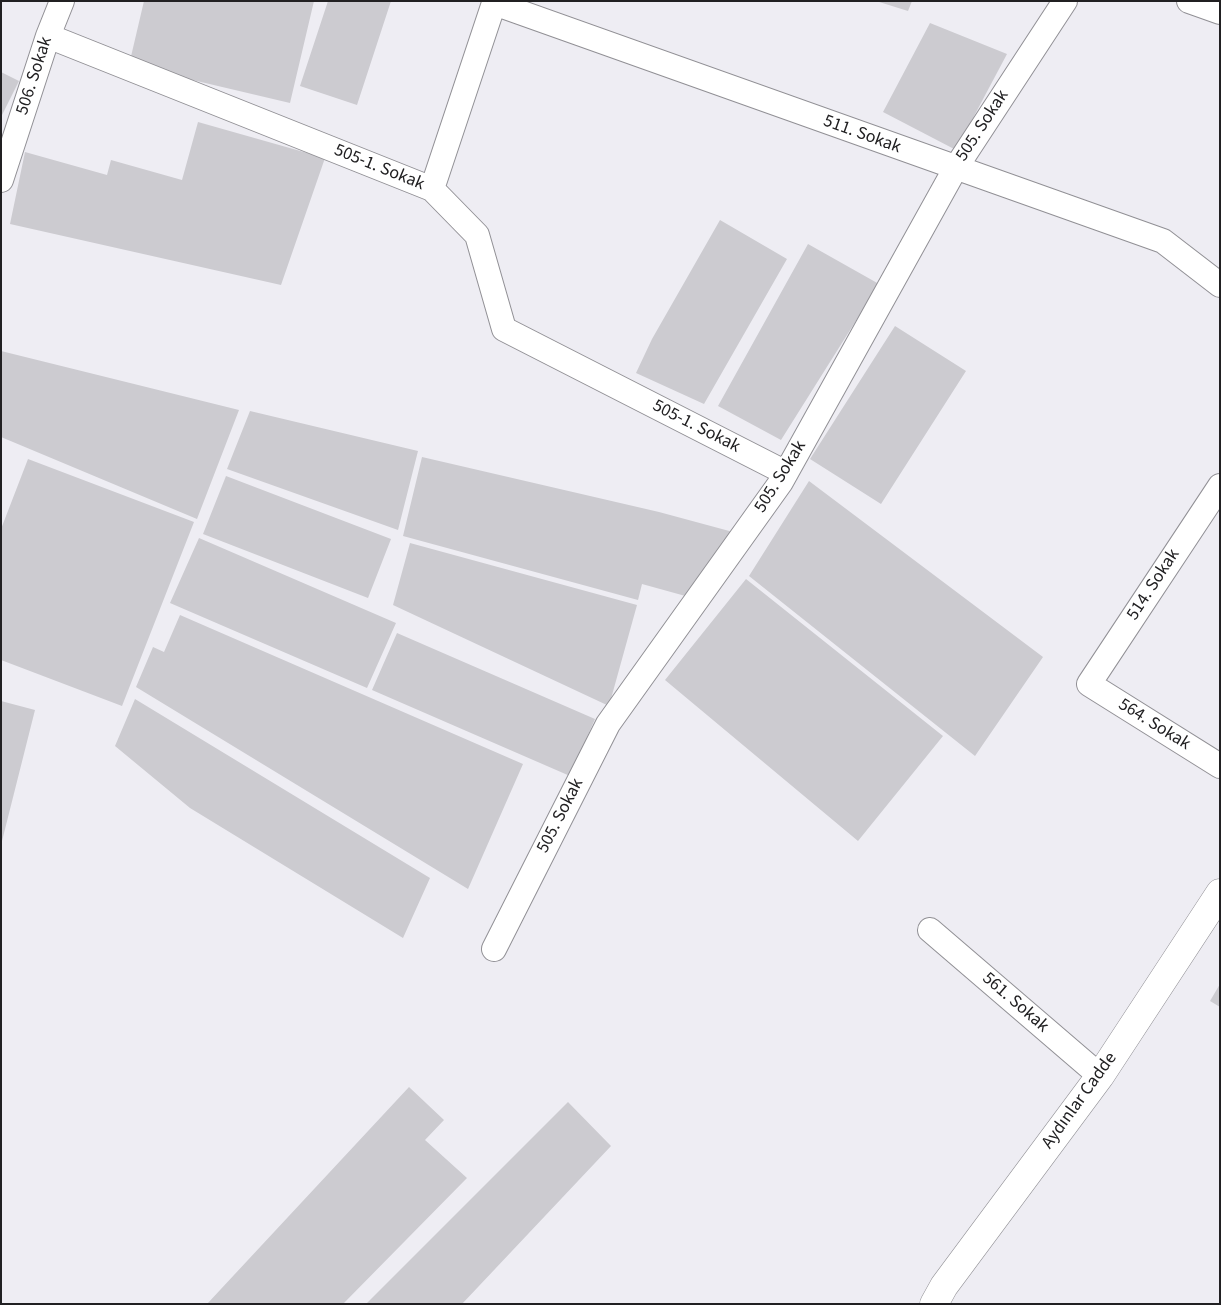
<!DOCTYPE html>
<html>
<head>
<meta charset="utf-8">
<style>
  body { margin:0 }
  #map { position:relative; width:1221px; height:1305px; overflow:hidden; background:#eeedf3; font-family:"Source Sans 3",sans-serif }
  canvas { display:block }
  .frame { position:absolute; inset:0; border:2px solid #212022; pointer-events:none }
</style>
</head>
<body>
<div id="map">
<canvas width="1221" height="1305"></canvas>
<div class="frame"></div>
</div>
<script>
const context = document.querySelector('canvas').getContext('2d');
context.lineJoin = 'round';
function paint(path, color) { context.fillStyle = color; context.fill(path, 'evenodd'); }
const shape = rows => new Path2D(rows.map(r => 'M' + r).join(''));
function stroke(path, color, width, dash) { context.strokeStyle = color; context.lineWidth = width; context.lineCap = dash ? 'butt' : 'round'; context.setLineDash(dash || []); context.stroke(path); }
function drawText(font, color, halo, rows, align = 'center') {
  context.font = font + ' "Source Sans 3",sans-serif'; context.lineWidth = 4; context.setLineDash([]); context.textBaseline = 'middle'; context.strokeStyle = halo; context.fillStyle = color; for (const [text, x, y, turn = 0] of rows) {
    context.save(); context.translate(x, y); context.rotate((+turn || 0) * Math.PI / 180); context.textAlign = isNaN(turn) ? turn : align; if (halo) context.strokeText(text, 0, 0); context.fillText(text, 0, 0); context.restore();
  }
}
paint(shape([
  [144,1,314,1,290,103,129,65],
  [328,1,391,1,357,105,300,86],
  [876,1,912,1,908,11],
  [930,23,1007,54,956,150,883,112],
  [1,72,19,81,1,117],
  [198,122,325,158,281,285,10,224,25,152,107,175,111,160,182,180],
  [720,220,787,259,704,404,636,373,652,339],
  [808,244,879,284,781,440,718,406],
  [895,326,966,371,881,504,810,459],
  [1,351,239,410,197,519,1,437],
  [250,411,418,451,398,530,227,469],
  [422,457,659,512,733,532,689,597,642,584,638,600,403,536],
  [28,459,194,522,122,706,1,660,1,529],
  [226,476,391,539,368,598,203,534],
  [809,481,1043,657,975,756,749,576],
  [199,538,396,623,367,688,170,603],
  [410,543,637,605,609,706,393,605],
  [746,579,943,736,858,841,665,680],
  [180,615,523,764,468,889,136,687,153,647,164,652],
  [397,633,595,719,570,776,372,690],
  [135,699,430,878,403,938,190,808,115,746],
  [1,701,35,710,2,841,1,841],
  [1220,984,1220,1007,1210,1001],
  [409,1087,444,1120,425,1140,467,1178,343,1304,207,1304],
  [568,1102,611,1146,462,1304,366,1304]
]), '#cccbd0');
const street = shape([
  [1189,1,1220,12],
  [48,36,432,189,477,235,504,329,786,473],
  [1,180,48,36,62,1],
  [432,189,494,3,1163,241,1220,285],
  [1220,486,1089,684,1220,766],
  [930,930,1100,1076],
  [494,949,608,724,781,482,955,169,1065,1]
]);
const secondary = shape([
  [934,1304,944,1286,1100,1076,1220,893]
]);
stroke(street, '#919095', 26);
stroke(secondary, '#919095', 29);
stroke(street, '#fff', 24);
stroke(secondary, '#fff', 28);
drawText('18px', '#212022', '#fff', [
  ["506. Sokak",35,76,-72],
  ["505. Sokak",983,126,-57],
  ["511. Sokak",862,135,20],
  ["505-1. Sokak",379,168,22],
  ["505-1. Sokak",696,427,27],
  ["505. Sokak",781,477,-58],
  ["514. Sokak",1154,585,-57],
  ["564. Sokak",1154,725,32],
  ["505. Sokak",561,816,-63],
  ["561. Sokak",1015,1003,41],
  ["Aydınlar Cadde",1080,1101,-54]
]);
</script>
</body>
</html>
